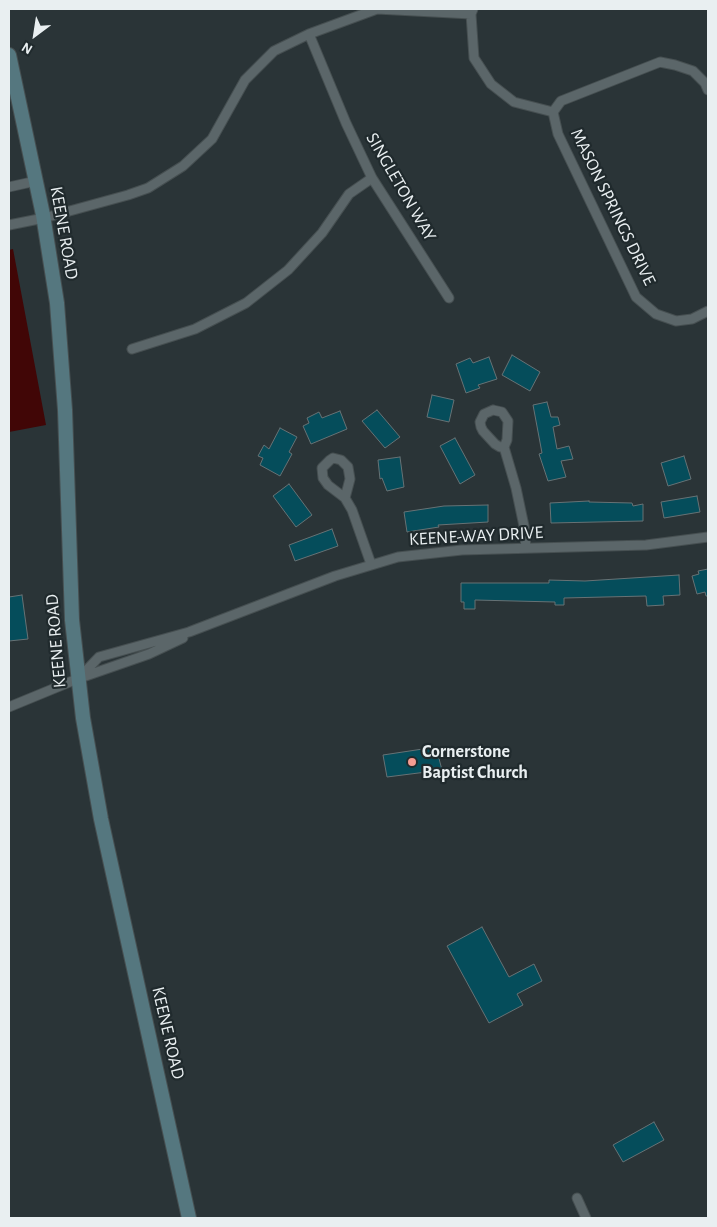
<!DOCTYPE html>
<html>
<head>
<meta charset="utf-8">
<style>
  body { margin:0 }
  #map { position:relative; width:717px; height:1227px; overflow:hidden; background:#2a3437; font-family:"Alegreya Sans",sans-serif }
  canvas { display:block }
  .frame { position:absolute; inset:0; border:10px solid #e9eff1; pointer-events:none }
  .north { position:absolute; left:10px; top:10px; width:50px; height:50px; -webkit-text-stroke:4px #202a2d; paint-order:stroke; rotate:211deg; font-size:14px; font-weight:700; line-height:20px; text-align:center; color:#e9eff1 }
  .north::after { content:''; display:block; margin:auto; width:18px; height:22px; background:#e9eff1; clip-path:polygon(50% 0,100% 100%,50% 72%,0 100%) }
</style>
</head>
<body>
<div id="map">
<canvas width="717" height="1227"></canvas>
<div class="frame"></div>
<div class="north">N</div>
</div>
<script>
const context = document.querySelector('canvas').getContext('2d');
context.lineJoin = 'round';
function paint(path, color) { context.fillStyle = color; context.fill(path, 'evenodd'); }
const shape = rows => new Path2D(rows.map(r => 'M' + r).join(''));
function stroke(path, color, width, dash) { context.strokeStyle = color; context.lineWidth = width; context.lineCap = dash ? 'butt' : 'round'; context.setLineDash(dash || []); context.stroke(path); }
function drawText(font, color, halo, rows, align = 'center') {
  context.font = font + ' "Alegreya Sans",sans-serif'; context.lineWidth = 4.5; context.setLineDash([]); context.textBaseline = 'middle'; context.strokeStyle = halo; context.fillStyle = color; for (const [text, x, y, turn = 0] of rows) {
    context.save(); context.translate(x, y); context.rotate((+turn || 0) * Math.PI / 180); context.textAlign = isNaN(turn) ? turn : align; if (halo) context.strokeText(text, 0, 0); context.fillText(text, 0, 0); context.restore();
  }
}
paint(shape([
  [13,249,46,425,9,432,9,250]
]), '#410606');
const building = shape([
  [512,355,540,372,530,391,502,375,512,355],
  [489,357,497,379,478,385,480,388,466,393,456,364,470,358,473,363,489,357],
  [432,395,454,400,449,422,427,417,432,395],
  [547,402,551,417,558,417,560,425,553,427,557,449,569,446,573,459,561,461,566,477,548,481,539,454,542,453,533,405,547,402],
  [377,410,400,437,385,448,362,421,377,410],
  [340,411,347,429,311,444,303,426,309,423,307,418,319,412,322,418,340,411],
  [280,428,297,437,289,452,292,454,280,476,260,465,263,458,258,456,264,445,269,449,280,428],
  [455,438,475,475,460,484,440,446,455,438],
  [684,456,691,479,668,486,661,463,684,456],
  [400,457,404,487,387,491,382,478,380,479,378,460,400,457],
  [289,484,312,515,296,527,273,496,289,484],
  [697,496,700,512,664,518,661,502,697,496],
  [589,501,589,502,632,503,633,506,643,504,643,521,551,523,550,503,589,501],
  [488,505,488,522,438,525,439,527,407,532,404,512,444,506,488,505],
  [332,529,338,546,295,561,289,545,332,529],
  [708,569,708,596,706,596,705,592,697,594,692,576,699,574,698,571,708,569],
  [679,575,680,595,663,596,664,605,647,606,646,596,564,598,564,605,555,605,555,602,475,600,475,609,464,609,464,602,461,602,461,583,549,583,549,580,585,581,679,575],
  [22,595,28,639,9,641,9,597,22,595],
  [436,747,442,770,387,777,383,755,436,747],
  [482,927,509,977,534,964,542,981,517,994,523,1005,489,1023,447,946,482,927],
  [654,1122,664,1140,623,1162,613,1145,654,1122]
]);
paint(building, '#054d5b');
stroke(building, '#677275', 1);
const minor = shape([
  [473,9,471,14,474,58,491,84,514,102,553,112],
  [309,34,346,123,372,178,449,298],
  [708,90,705,83,693,71,675,65,660,62,561,101,553,112,558,134,636,297,656,314,676,321,692,319,708,311],
  [9,187,36,181],
  [9,225,44,218,128,195,148,188,183,166,212,139,245,80,274,51,309,34,377,9,471,14],
  [132,349,195,329,246,303,288,270,322,233,349,194,372,178],
  [493,410,502,412,508,421,507,440,504,447,500,447,495,444,483,431,481,427,480,422,484,414,493,410],
  [504,447,516,488,524,526,526,548],
  [345,498,350,479,348,467,341,460,333,458,330,460,322,468,323,478,328,485,345,498,352,510,371,564],
  [78,679,99,657,189,632,335,576,398,557,462,550,646,545,708,537],
  [9,707,77,679,149,654,183,638],
  [577,1198,586,1218]
]);
const secondary = shape([
  [9,55,43,215,57,303,65,410,72,620,83,718,101,819,189,1218]
]);
stroke(minor, '#464f51', 11);
stroke(secondary, '#464f51', 16);
stroke(minor, '#5b6669', 9);
stroke(secondary, '#55777f', 14);
for (const [x, y, r, color] of [
  [412,762,5,"#f59c92"]
]) { const dot = new Path2D(); dot.arc(x, y, r, 0, 2 * Math.PI); context.fillStyle = color; context.fill(dot); stroke(dot, '#202a2d', 2); }
drawText('18px', '#e9eff1', '#202a2d', [
  ["SINGLETON WAY",401,187,60],
  ["MASON SPRINGS DRIVE",613,207,64],
  ["KEENE ROAD",64,233,80],
  ["KEENE-WAY DRIVE",476,536,-3],
  ["KEENE ROAD",56,641,-95],
  ["KEENE ROAD",168,1033,77]
]);
drawText('bold 18px', '#e9eff1', '#202a2d', [
  ["Cornerstone",422,752],
  ["Baptist Church",422,773]
], 'left');
</script>
</body>
</html>
